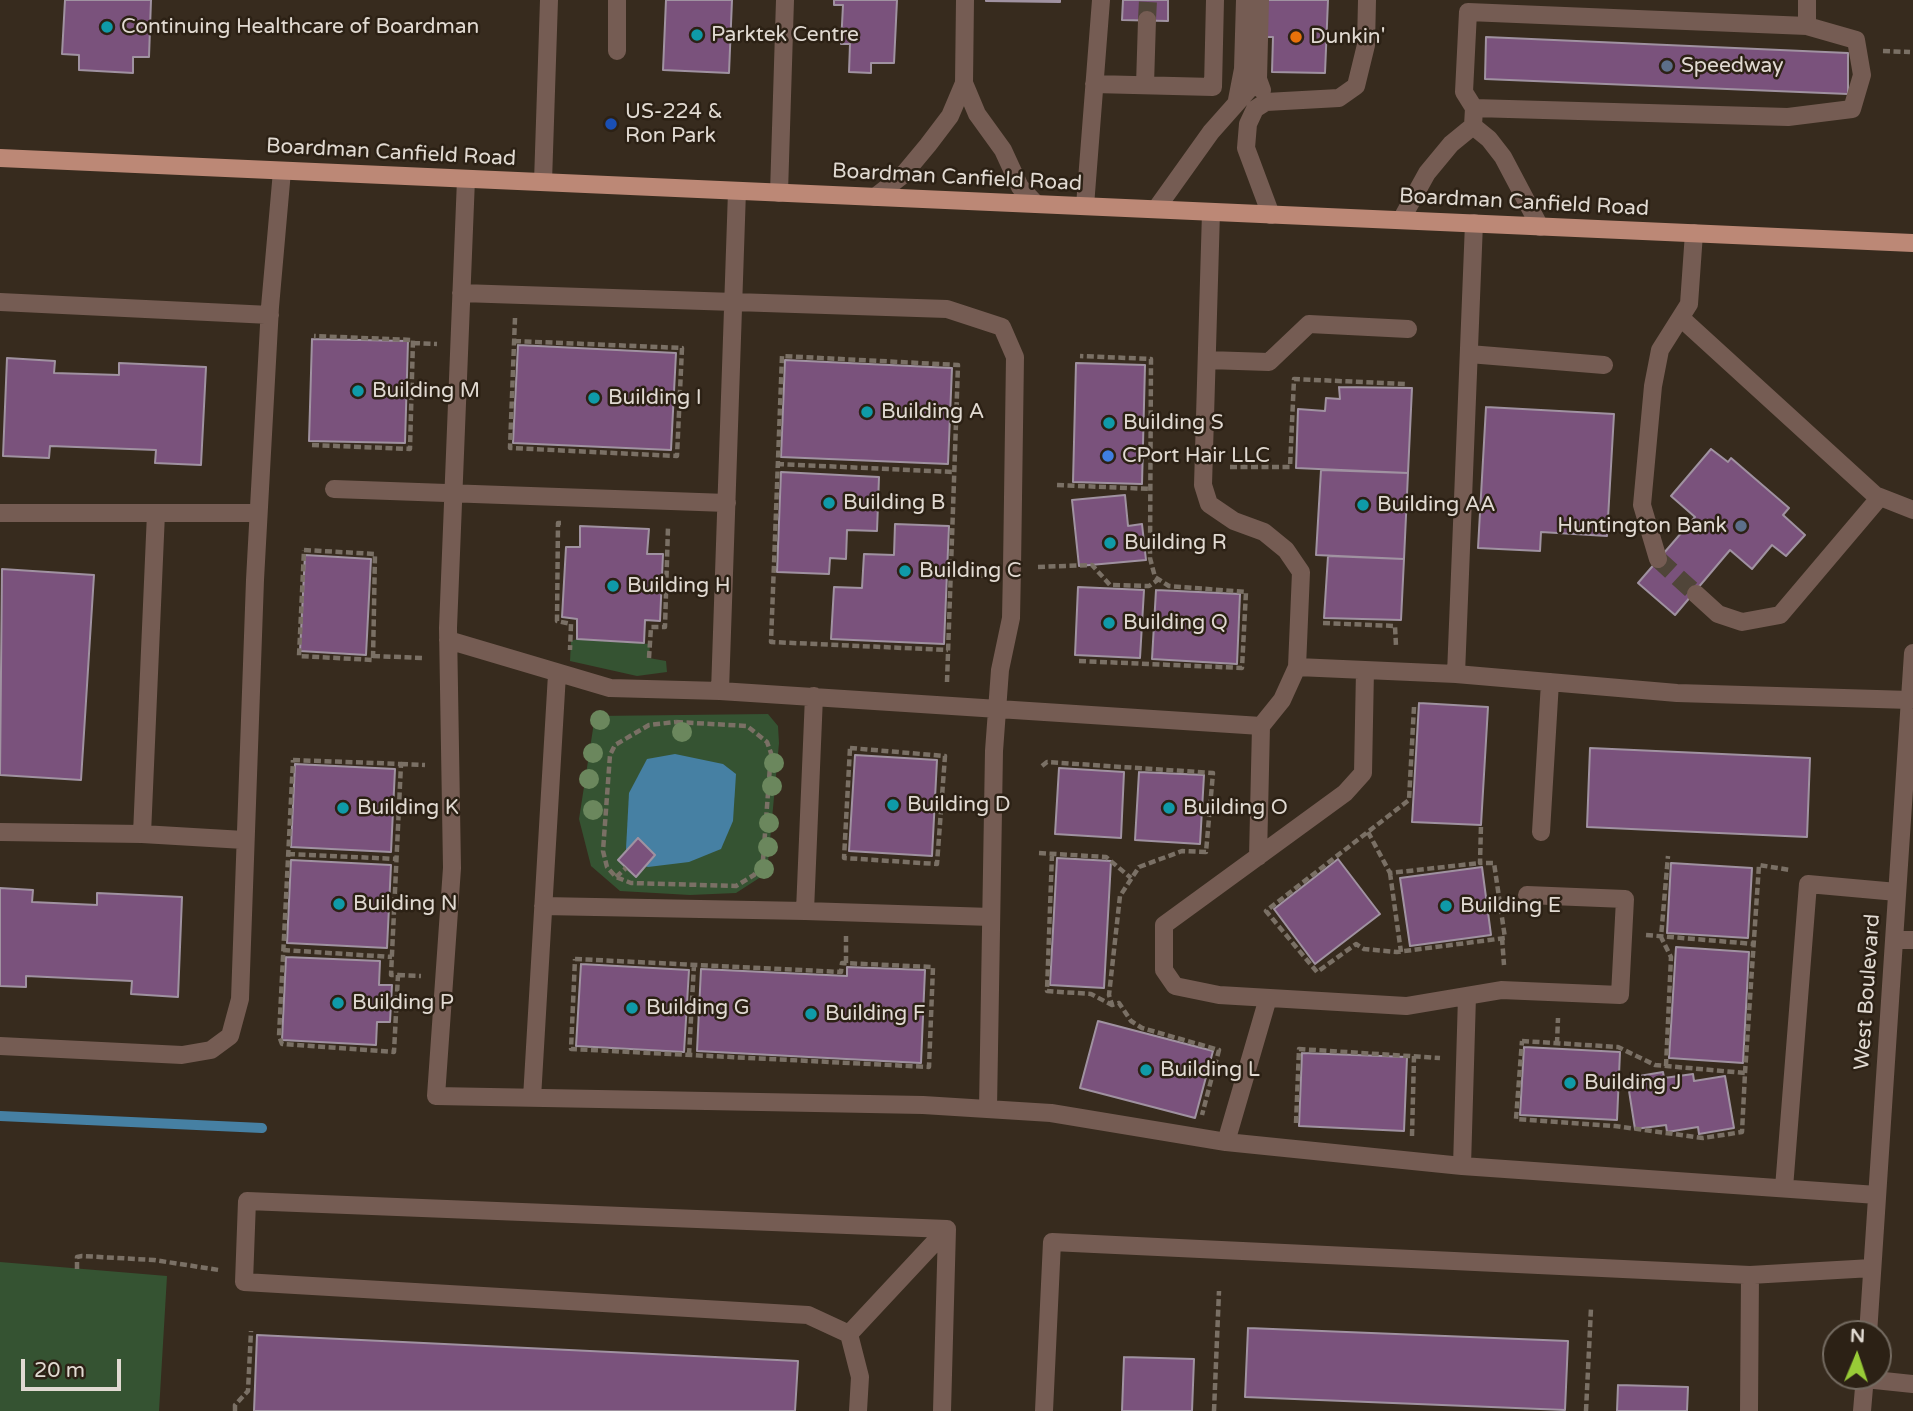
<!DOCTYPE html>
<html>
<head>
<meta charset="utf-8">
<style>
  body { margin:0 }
  #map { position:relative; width:1913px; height:1411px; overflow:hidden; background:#372b1e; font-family:"Varela Round",sans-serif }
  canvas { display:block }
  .north { position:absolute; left:1822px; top:1320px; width:70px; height:70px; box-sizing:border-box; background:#2c2115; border:2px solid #746b61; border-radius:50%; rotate:2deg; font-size:19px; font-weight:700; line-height:28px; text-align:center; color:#e1dad2 }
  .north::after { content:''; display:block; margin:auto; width:24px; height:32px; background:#98cb37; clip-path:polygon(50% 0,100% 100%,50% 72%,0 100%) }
  .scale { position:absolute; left:21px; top:1359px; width:100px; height:32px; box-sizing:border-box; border:4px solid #e1dad2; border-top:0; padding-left:9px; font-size:21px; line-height:24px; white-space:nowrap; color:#e1dad2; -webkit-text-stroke:5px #2c2115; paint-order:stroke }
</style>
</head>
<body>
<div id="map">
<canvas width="1913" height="1411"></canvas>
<div class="north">N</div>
<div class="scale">20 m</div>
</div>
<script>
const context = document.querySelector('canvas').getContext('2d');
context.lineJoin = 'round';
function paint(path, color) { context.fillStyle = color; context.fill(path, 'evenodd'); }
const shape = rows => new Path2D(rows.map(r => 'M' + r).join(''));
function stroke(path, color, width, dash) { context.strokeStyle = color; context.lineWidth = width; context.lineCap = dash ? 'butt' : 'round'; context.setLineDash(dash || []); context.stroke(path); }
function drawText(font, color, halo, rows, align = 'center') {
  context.font = font + ' "Varela Round",sans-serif'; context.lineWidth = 5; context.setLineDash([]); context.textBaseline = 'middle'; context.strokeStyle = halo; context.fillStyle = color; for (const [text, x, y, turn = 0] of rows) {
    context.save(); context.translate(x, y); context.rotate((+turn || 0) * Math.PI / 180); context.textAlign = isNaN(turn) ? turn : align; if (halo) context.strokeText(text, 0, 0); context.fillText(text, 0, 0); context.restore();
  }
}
paint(shape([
  [577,639,650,644,649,658,666,661,667,672,637,676,570,661,571,641],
  [768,714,778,726,779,743,767,873,736,893,690,895,620,891,591,866,579,819,595,716],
  [0,1262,167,1276,159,1411,0,1411]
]), '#355332');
paint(shape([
  [675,754,723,764,736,774,733,821,721,849,689,862,648,867,634,863,626,849,629,793,647,759]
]), '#4680a3');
stroke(shape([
  [0,1116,262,1128]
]), '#4680a3', 10);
const building = shape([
  [65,0,151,0,149,57,133,57,133,73,79,70,79,55,62,54,65,0],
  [666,0,732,0,729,73,663,70,666,0],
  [834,0,897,0,894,63,871,63,871,73,849,72,850,44,841,44,843,5,834,5,834,0],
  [986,0,1060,0,1060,2,986,1,986,0],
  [1123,0,1168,0,1168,21,1122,20,1123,0],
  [1261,0,1328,0,1325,73,1272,72,1273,37,1260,37,1261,0],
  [1486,37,1848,53,1848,94,1485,79,1486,37],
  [312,339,408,341,405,443,309,441,312,339],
  [518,345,676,353,671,450,513,443,518,345],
  [7,358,55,361,54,373,119,375,119,363,206,367,201,465,155,463,156,450,50,446,49,458,3,456,7,358],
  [785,360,952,368,948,464,781,457,785,360],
  [1076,363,1145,365,1142,484,1073,482,1076,363],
  [1339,387,1412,388,1408,473,1296,468,1298,409,1325,411,1326,398,1340,399,1339,387],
  [1486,407,1614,414,1607,536,1541,532,1540,551,1478,548,1486,407],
  [1711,449,1728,462,1731,458,1789,508,1783,515,1805,535,1786,556,1772,545,1752,569,1730,550,1675,615,1638,583,1695,517,1671,496,1711,449],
  [1321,470,1408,473,1404,559,1316,555,1321,470],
  [781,472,879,477,877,531,847,530,846,559,830,558,829,574,777,572,781,472],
  [1125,495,1128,526,1142,524,1146,560,1079,566,1072,500,1125,495],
  [895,524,949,526,944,644,831,639,834,587,862,588,864,554,894,555,895,524],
  [580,526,649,529,647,554,663,554,660,621,645,620,644,643,577,639,577,619,562,617,566,547,580,547,580,526],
  [305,555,371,559,366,655,300,651,305,555],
  [1328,556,1404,559,1401,620,1324,618,1328,556],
  [2,569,94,575,81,780,0,775,2,569],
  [1078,587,1144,590,1140,658,1075,655,1078,587],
  [1156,590,1240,594,1237,664,1152,659,1156,590],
  [1419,703,1488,707,1481,825,1412,822,1419,703],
  [1590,748,1810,758,1807,837,1587,827,1590,748],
  [855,755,937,760,932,856,849,851,855,755],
  [295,764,395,769,391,852,291,847,295,764],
  [1059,768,1124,772,1121,838,1055,834,1059,768],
  [1139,772,1204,775,1200,844,1135,840,1139,772],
  [638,838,655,855,636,877,618,860,638,838],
  [1057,858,1111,861,1104,988,1050,985,1057,858],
  [1338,859,1380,914,1315,964,1274,909,1338,859],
  [291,860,391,865,387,948,287,943,291,860],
  [1671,863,1752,868,1748,938,1667,933,1671,863],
  [1482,867,1491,935,1410,946,1400,878,1482,867],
  [0,888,33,890,32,902,97,905,97,893,182,897,178,997,131,994,132,981,26,976,26,987,0,986,0,888],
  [1676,947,1749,952,1743,1063,1669,1058,1676,947],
  [286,957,380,961,379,985,392,985,390,1022,377,1022,376,1045,282,1040,286,957],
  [581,964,689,970,684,1052,576,1046,581,964],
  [847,967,925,970,921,1063,697,1051,701,969,847,976,847,967],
  [1098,1021,1213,1051,1195,1118,1080,1088,1098,1021],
  [1524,1047,1620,1052,1617,1120,1520,1115,1524,1047],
  [1302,1053,1407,1057,1404,1131,1299,1126,1302,1053],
  [1663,1072,1664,1078,1693,1074,1694,1081,1725,1076,1734,1128,1699,1134,1698,1127,1667,1132,1666,1125,1635,1129,1627,1078,1663,1072],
  [1248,1328,1568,1341,1565,1410,1245,1397,1248,1328],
  [257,1335,798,1361,795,1411,254,1411,257,1335],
  [1124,1357,1194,1359,1192,1411,1122,1411,1124,1357],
  [1618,1385,1688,1387,1687,1411,1617,1411,1618,1385]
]);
paint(building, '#7a527c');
stroke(building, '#a092a1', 2);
stroke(shape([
  [1147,20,1148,0],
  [1658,559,1696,594]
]), '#504539', 18, [18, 9]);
stroke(shape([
  [1883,51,1910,52],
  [514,341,682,348,677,456,510,448,515,318],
  [413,343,437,344],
  [312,445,410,449,413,340,314,336],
  [777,464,954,472],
  [1230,467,1290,467,1294,379,1406,384],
  [1057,485,1151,489],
  [561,523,558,523,557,621,571,624,570,650],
  [304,550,375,554,373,660,299,656,304,550],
  [1038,567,1092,565,1110,585,1149,586,1159,579],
  [950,574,988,576],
  [1323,623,1395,626,1396,646],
  [373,656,424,658],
  [649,658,651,627,665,627,668,527],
  [1079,661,1242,668,1246,592,1169,586,1155,577,1150,558,1151,359,1080,356],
  [947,682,958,365,782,356,771,642,948,650],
  [1414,707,1409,800,1266,911,1317,972,1356,944,1364,949,1397,952,1505,938,1494,863,1480,863,1481,825],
  [676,722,747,726,767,742,771,753,763,860,754,875,736,886,631,883,616,877,607,867,603,851,610,755,615,745,649,725,676,722],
  [850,748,945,756,937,864,844,858,850,748],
  [293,760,401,764,391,975,398,975,394,1052,282,1044,279,1036,293,760],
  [401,764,425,765],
  [1042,766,1047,762,1213,773,1206,852,1182,851,1139,867,1120,896,1109,995,1112,1005,1119,1003,1131,1021,1142,1028,1219,1050,1202,1115],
  [1368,832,1390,873,1480,863],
  [1039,853,1106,857,1131,878],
  [288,854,397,859],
  [1052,854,1047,991,1091,994,1112,1005],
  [1390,873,1401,952],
  [616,877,626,868],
  [1646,935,1754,944],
  [1502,938,1504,965],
  [283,950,392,957],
  [575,959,841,972,842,963,933,967,929,1067,571,1049,575,959],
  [846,963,846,936],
  [398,975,421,976],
  [1522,1041,1618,1047,1655,1065,1745,1073,1742,1132,1703,1138,1615,1126,1516,1119,1522,1041],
  [1557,1044,1558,1018],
  [689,1055,694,965],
  [1666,1066,1671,957,1661,937,1668,856],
  [1745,1073,1759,865,1790,870],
  [1296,1123,1299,1049,1440,1058],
  [1412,1136,1414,1056],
  [77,1269,77,1257,82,1256,154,1260,219,1270],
  [235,1411,235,1405,248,1391,251,1331],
  [1214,1411,1219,1291],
  [1586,1411,1591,1308]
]), '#7a7065', 4.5, [7, 3.5]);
stroke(shape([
  [617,0,617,51],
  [1260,0,1258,79,1262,90],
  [964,83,965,0],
  [1094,84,1213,87,1215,0],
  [1145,85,1147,20],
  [1237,100,1243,69,1245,0],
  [1474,108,1788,117,1852,109,1862,75,1856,40,1807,26,1807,0],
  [1473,126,1489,139,1503,157,1540,227],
  [466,179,448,628,452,868,436,1096,923,1105,1051,1113,1226,1142],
  [543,182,549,0],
  [737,191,720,691,1261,726],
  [779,193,785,0],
  [875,197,903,175,928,145,950,116,964,83,977,114,1003,150,1020,187,1036,204],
  [1085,206,1101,0],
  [1156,209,1211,132,1258,79],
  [1211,212,1203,485,1209,504,1234,521,1264,532,1286,550,1301,572,1297,667,1456,674],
  [1271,215,1246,148,1248,124,1255,109,1266,102,1339,98,1356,86,1366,45,1367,0],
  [1401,220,1427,173,1451,144,1473,126,1474,108,1464,92,1468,12,1807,26],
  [1474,223,1456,674,1677,693,1910,700],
  [461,293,947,309,1002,327,1015,357,1012,568,1011,618,1000,670,994,751,988,1109],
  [0,302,270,315],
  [1681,318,1875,495,1913,510],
  [1469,354,1604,365],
  [1207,360,1269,362,1309,324,1408,329],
  [334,489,727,503],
  [0,513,258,513],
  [156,513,142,834,244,840],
  [1658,559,1642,505,1653,386,1660,350,1689,304,1694,233],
  [1696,594,1718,614,1742,622,1780,615,1880,497],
  [448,640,610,688,720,691],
  [1365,670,1363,773,1345,793,1164,925,1164,970,1175,986,1219,995,1406,1006,1501,990,1620,995,1625,899,1527,895],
  [0,832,142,834],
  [1541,832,1550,682],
  [1258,857,1261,726,1282,700,1297,667],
  [543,906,805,911,814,696],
  [805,911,991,917],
  [1895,940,1913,940],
  [1467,996,1462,1166,1877,1195],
  [1268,998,1226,1142,1462,1166],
  [0,1046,182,1055,211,1050,230,1036,240,999,255,580,270,307,282,171],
  [532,1098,557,674],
  [1784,1188,1808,884,1897,892],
  [849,1334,947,1229],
  [1868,1334,1913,653],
  [1865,1379,1913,1384],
  [858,1411,860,1377,849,1334,808,1315,244,1282,247,1201,947,1229,942,1411],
  [1044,1411,1052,1242,1750,1275,1872,1268],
  [1749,1411,1750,1275],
  [1862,1411,1865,1376]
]), '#755c53', 18);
stroke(shape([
  [0,158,1913,243]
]), '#bc8876', 18);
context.fillStyle = '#6b875d';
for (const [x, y] of [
  [600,720],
  [682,732],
  [593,753],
  [774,763],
  [589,779],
  [772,786],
  [593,810],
  [769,823],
  [768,847],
  [764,869]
]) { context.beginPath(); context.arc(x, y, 10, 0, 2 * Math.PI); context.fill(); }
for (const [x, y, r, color] of [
  [107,27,7,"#0f9aa8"],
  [697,35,7,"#0f9aa8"],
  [1296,37,7,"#e8710a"],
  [1667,66,7,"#5c6f8a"],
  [611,124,7,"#1a4fb4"],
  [358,391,7,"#0f9aa8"],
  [594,398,7,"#0f9aa8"],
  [867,412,7,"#0f9aa8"],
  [1109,423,7,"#0f9aa8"],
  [1108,456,7,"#3f7fe0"],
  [829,503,7,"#0f9aa8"],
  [1363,505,7,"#0f9aa8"],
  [1741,526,7,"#5c6f8a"],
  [1110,543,7,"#0f9aa8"],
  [905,571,7,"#0f9aa8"],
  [613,586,7,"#0f9aa8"],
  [1109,623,7,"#0f9aa8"],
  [893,805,7,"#0f9aa8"],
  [343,808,7,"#0f9aa8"],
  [1169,808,7,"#0f9aa8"],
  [339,904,7,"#0f9aa8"],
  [1446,906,7,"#0f9aa8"],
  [338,1003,7,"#0f9aa8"],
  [632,1008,7,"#0f9aa8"],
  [811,1014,7,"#0f9aa8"],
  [1146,1070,7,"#0f9aa8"],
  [1570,1083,7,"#0f9aa8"]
]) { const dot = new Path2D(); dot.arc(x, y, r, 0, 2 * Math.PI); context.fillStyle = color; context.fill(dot); stroke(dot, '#2c2115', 2.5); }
drawText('21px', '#e1dad2', '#2c2115', [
  ["Continuing Healthcare of Boardman",121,27],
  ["Parktek Centre",711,35],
  ["Dunkin'",1310,37],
  ["Speedway",1681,66],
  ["US-224 &",625,112],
  ["Ron Park",625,136],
  ["Building M",372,391],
  ["Building I",608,398],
  ["Building A",881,412],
  ["Building S",1123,423],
  ["CPort Hair LLC",1122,456],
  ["Building B",843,503],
  ["Building AA",1377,505],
  ["Huntington Bank",1727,526,"right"],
  ["Building R",1124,543],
  ["Building C",919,571],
  ["Building H",627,586],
  ["Building Q",1123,623],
  ["Building D",907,805],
  ["Building K",357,808],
  ["Building O",1183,808],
  ["Building N",353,904],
  ["Building E",1460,906],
  ["Building P",352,1003],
  ["Building G",646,1008],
  ["Building F",825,1014],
  ["Building L",1160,1070],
  ["Building J",1584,1083]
], 'left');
drawText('21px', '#e1dad2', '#2c2115', [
  ["Boardman Canfield Road",391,153,3],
  ["Boardman Canfield Road",957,178,3],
  ["Boardman Canfield Road",1524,203,3],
  ["West Boulevard",1868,992,-86]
]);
</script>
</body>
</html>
